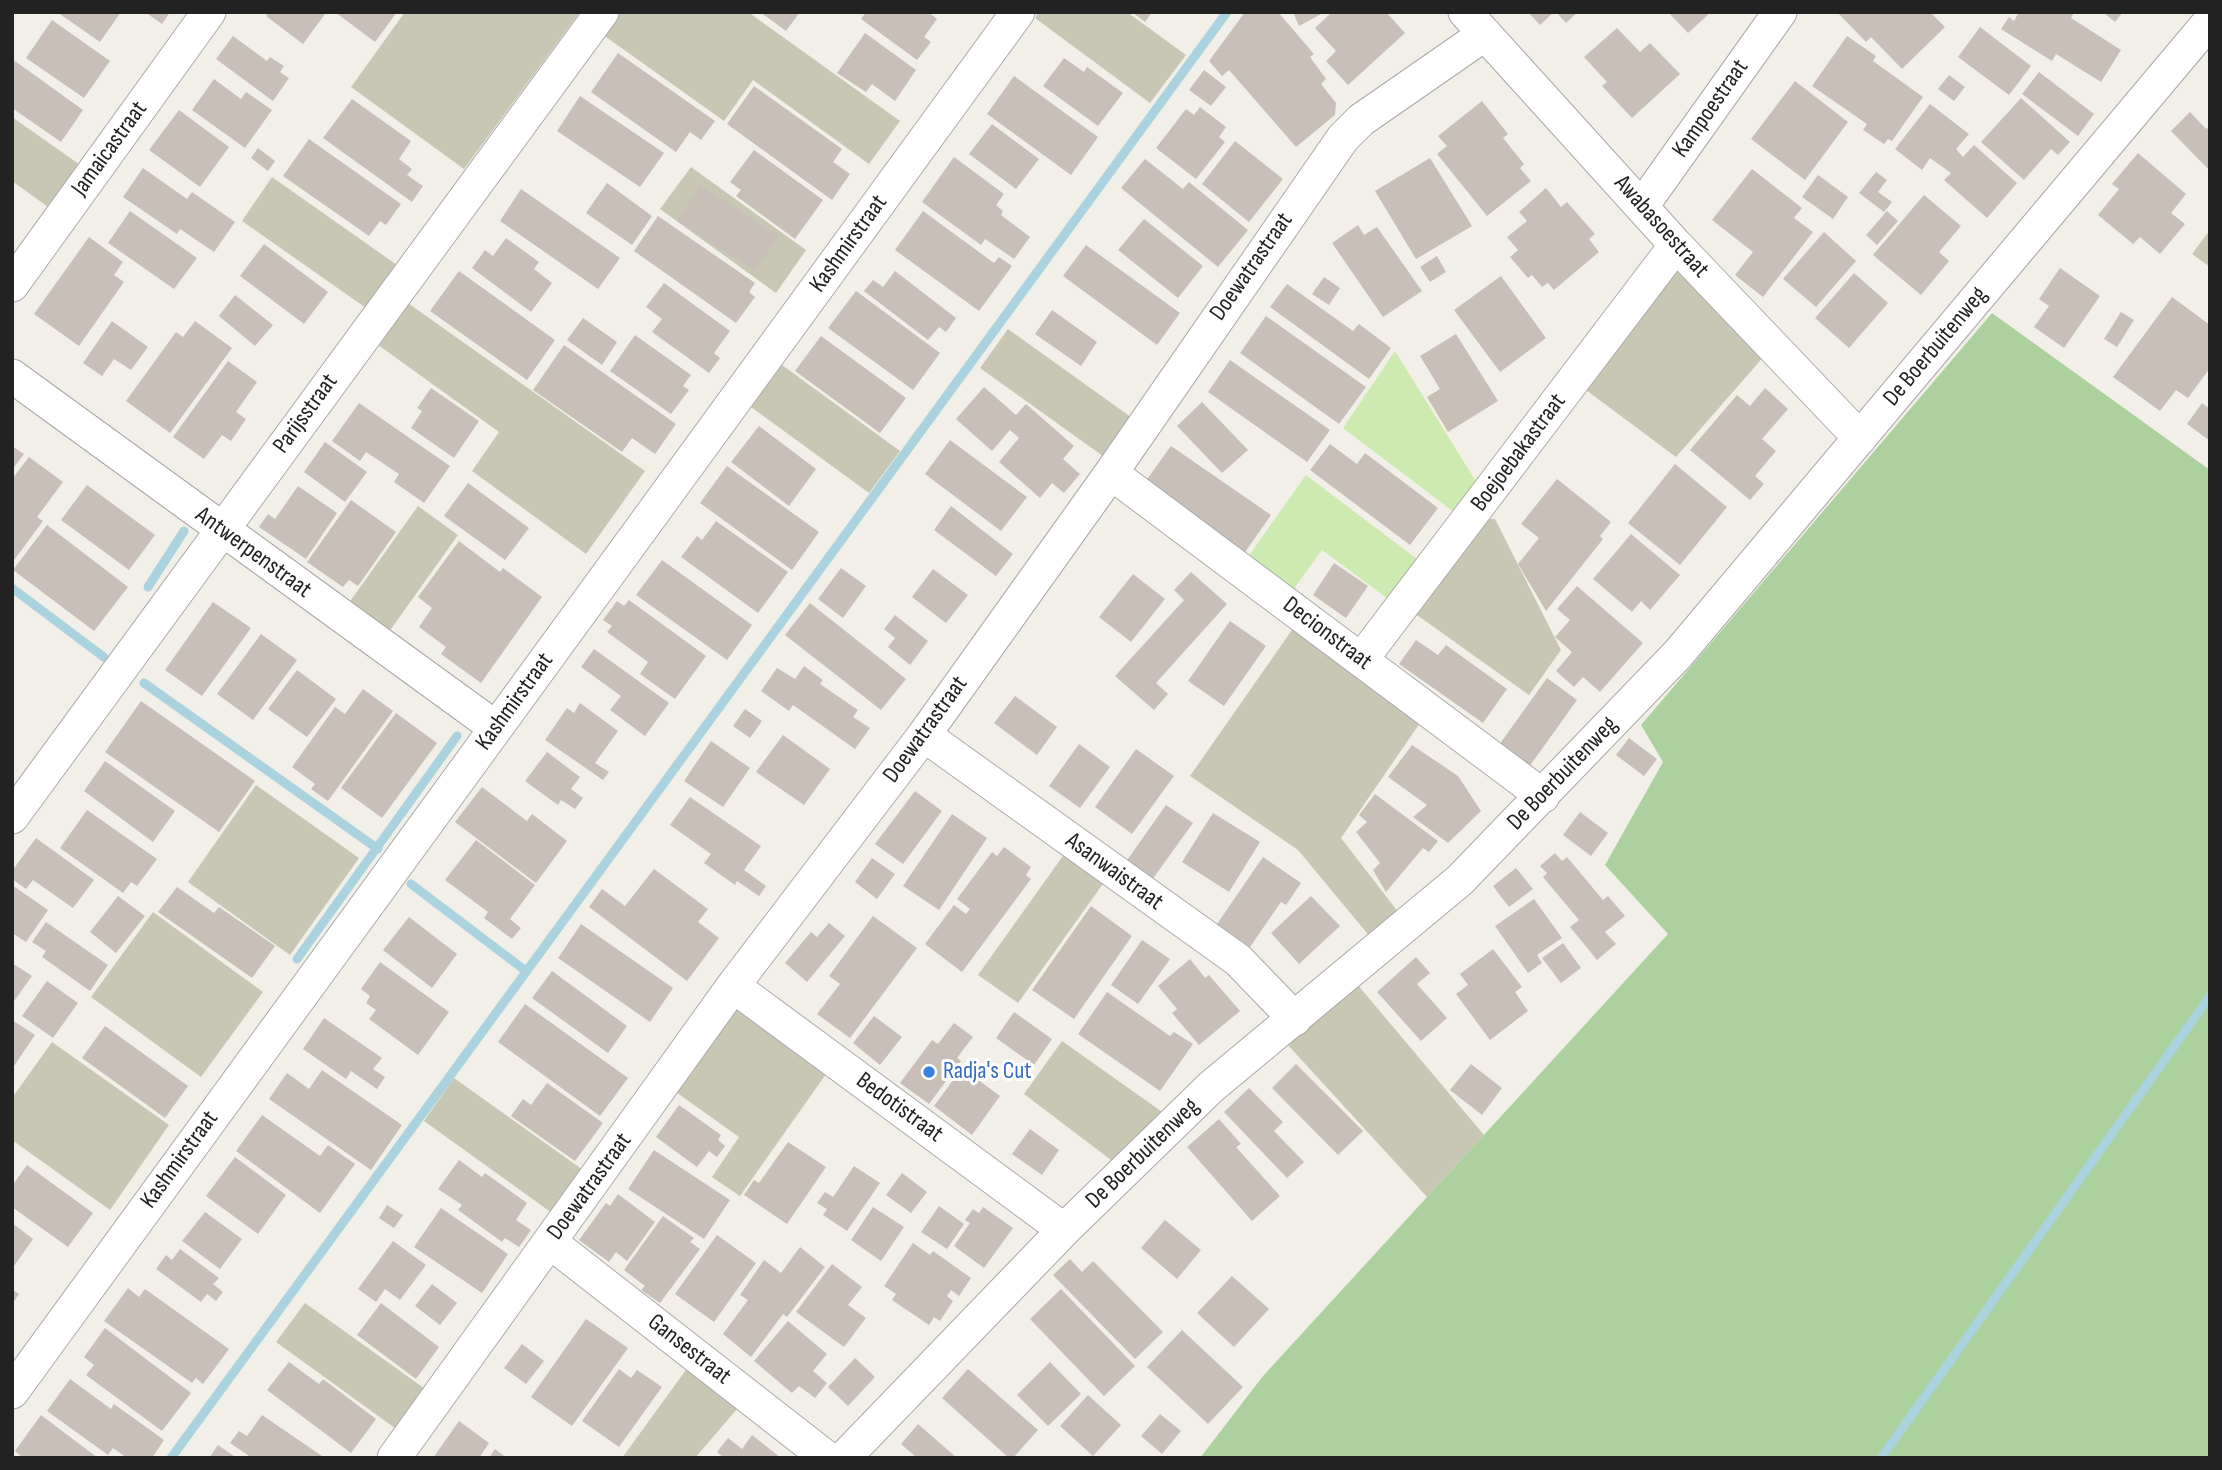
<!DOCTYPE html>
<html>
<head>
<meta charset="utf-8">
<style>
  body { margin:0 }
  #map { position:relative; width:2222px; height:1470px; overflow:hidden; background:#f2efe9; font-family:"Sofia Sans Condensed",sans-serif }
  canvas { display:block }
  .frame { position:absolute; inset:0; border:14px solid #222; pointer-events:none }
</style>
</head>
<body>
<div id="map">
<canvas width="2222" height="1470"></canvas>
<div class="frame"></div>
</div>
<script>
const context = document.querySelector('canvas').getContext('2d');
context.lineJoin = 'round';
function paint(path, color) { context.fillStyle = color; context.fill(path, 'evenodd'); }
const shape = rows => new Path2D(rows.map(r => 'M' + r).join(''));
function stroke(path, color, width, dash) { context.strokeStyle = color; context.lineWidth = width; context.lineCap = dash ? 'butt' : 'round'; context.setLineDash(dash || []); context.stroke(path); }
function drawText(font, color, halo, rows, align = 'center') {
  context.font = font + ' "Sofia Sans Condensed",sans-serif'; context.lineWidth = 6; context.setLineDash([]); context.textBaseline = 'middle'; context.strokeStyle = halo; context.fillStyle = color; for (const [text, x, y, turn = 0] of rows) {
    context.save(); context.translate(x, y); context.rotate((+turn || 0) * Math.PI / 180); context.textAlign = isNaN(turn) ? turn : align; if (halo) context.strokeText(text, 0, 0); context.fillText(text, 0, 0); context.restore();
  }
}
paint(shape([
  [405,12,580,12,464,169,351,87],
  [614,12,748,12,900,121,869,164,753,80,724,121,599,32],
  [1039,12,1127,12,1186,55,1150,103,1035,18],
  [12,117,86,169,55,212,12,181],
  [691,167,806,250,776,293,660,209],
  [272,177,397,265,366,308,242,221],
  [2210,230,2210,267,2192,254],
  [1669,268,1681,271,1766,354,1676,457,1578,384],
  [405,301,645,471,586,554,472,471,499,432,374,342],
  [1008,329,1135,420,1107,459,980,368],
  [782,365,900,451,869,493,751,407],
  [418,506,458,535,386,636,346,607],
  [1479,518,1495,519,1561,650,1529,695,1410,610],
  [1294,627,1422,720,1341,838,1399,913,1371,938,1298,850,1190,776],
  [256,785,359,858,290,955,188,882],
  [1065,853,1105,881,1018,1003,978,975],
  [153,912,263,992,201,1077,91,997],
  [1357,984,1484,1135,1427,1197,1287,1044],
  [739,1009,831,1067,740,1196,712,1177,739,1137,673,1090,728,1014],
  [1062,1041,1165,1114,1115,1163,1024,1094],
  [52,1042,169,1125,110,1210,12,1140,12,1098],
  [454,1078,590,1175,559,1218,424,1121],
  [305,1303,428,1391,399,1431,276,1342],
  [691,1363,743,1402,695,1458,622,1458]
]), '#c7c7b4');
paint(shape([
  [1395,351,1480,488,1459,516,1343,428],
  [1306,475,1425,565,1395,604,1322,550,1285,601,1240,568]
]), '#cdebb0');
paint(shape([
  [1992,313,2210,470,2210,1458,1200,1458,1263,1376,1668,934,1605,865,1663,762,1641,725]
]), '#add19e');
stroke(shape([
  [148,587,184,531],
  [12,588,105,658],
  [144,683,378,849],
  [411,884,526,971],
  [297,959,457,736],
  [171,1458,1227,12],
  [1881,1458,2210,996]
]), '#aad3df', 9);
paint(shape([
  [57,12,121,12,100,42],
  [145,12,170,12,162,24],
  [269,12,322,12,325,14,303,44,266,16],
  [335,12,397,12,375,42],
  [760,12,800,12,786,31],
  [866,12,928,12,937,19,924,37,931,42,917,60,861,19],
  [1132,12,1152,12,1145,22],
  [1245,12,1278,12,1314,54,1310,57,1326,79,1321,84,1336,103,1335,115,1296,147,1229,70,1222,76,1209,61],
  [1293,12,1325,12,1299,26],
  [1332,12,1386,12,1405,33,1348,85,1326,61,1336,51,1315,28],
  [1528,12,1554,12,1540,25],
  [1556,12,1578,12,1566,23],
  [1668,12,1711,12,1688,33],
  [1837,12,1930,12,1945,27,1902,69,1871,37,1866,42],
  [2019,12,2074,12,2071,18,2121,50,2101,82,2056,54,2052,61,2001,29,2009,17,2014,21],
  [2103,12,2123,12,2115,22],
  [52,20,110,61,84,98,26,58],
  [1980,27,2031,66,2009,95,1958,57],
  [1617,28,1640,52,1650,43,1680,74,1632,118,1602,86,1607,82,1584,57],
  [865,33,916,70,895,101,872,84,866,92,837,73],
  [233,36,267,61,270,57,284,66,280,72,289,78,273,101,216,59],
  [1847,36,1876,56,1873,61,1923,97,1892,141,1888,139,1884,144,1863,130,1867,124,1812,86],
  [618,53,715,121,701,140,690,132,676,152,591,92],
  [1064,58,1084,72,1087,67,1123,93,1098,126,1043,86],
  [15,61,83,110,61,142,12,108,12,65],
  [1204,70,1226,87,1211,106,1189,90],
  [2039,72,2094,114,2078,136,2022,94],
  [1949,75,1965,87,1954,101,1938,89],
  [1014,76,1098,137,1071,175,987,114],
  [214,79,241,99,246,92,272,110,245,148,192,110],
  [1795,81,1848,122,1805,180,1751,139],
  [754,86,842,149,833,162,850,174,832,200,727,124],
  [580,96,664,153,640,187,557,131],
  [2021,98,2070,142,2058,155,2051,149,2024,180,1981,142],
  [352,99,411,141,399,159,412,169,407,175,423,186,412,202,323,138],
  [1482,101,1508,134,1503,138,1524,164,1520,168,1531,181,1487,216,1437,154,1447,146,1438,136],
  [1930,104,1969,134,1956,149,1963,157,1974,145,2017,183,1987,218,1944,180,1951,173,1930,158,1922,170,1895,149],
  [1200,107,1226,127,1219,137,1225,142,1196,179,1156,148,1186,109,1194,115],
  [179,110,229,147,200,187,149,150],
  [2190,112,2206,129,2210,126,2210,171,2171,131],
  [992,124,1039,159,1016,189,969,154],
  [309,139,401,204,386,225,380,221,369,236,283,176],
  [1235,141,1283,179,1249,222,1202,184],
  [258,148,275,161,268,171,251,158],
  [754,150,823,200,795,239,736,196,741,190,730,182],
  [2138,153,2186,194,2171,213,2185,224,2160,254,2140,237,2133,244,2098,215,2119,189,2112,184],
  [954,157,1004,194,996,205,1003,211,1001,215,1030,237,1014,259,985,239,981,245,922,202],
  [1430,158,1472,226,1416,259,1375,191],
  [1145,159,1183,189,1189,182,1248,230,1218,267,1121,188],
  [143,168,187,199,192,192,235,222,214,252,180,229,177,234,123,197],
  [1752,169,1802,208,1794,218,1813,232,1763,297,1735,275,1753,252,1712,220],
  [1876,172,1887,180,1878,192,1892,202,1884,212,1859,193],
  [1818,175,1848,197,1833,219,1802,197],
  [607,183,652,216,632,245,586,213],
  [700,185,778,236,755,271,677,221],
  [1546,188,1561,207,1567,202,1595,234,1589,239,1599,252,1554,290,1548,283,1542,287,1532,275,1528,278,1510,257,1518,250,1507,237,1527,221,1519,212],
  [521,189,620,258,598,289,500,221],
  [1924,195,1961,226,1939,252,1949,261,1921,295,1873,255],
  [130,211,197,258,174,289,108,243],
  [923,211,994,263,999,257,1012,266,979,311,895,250],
  [1887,211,1898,221,1877,245,1866,235],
  [658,216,755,283,749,292,755,297,736,323,634,251],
  [1144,219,1203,266,1178,298,1118,250],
  [1358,225,1364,235,1377,227,1422,291,1383,317,1332,243],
  [1824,232,1856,261,1816,307,1783,279],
  [89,237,123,262,114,275,124,282,79,346,34,314],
  [506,238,539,262,534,269,552,283,531,312,472,268,485,250,493,256],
  [264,244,328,292,304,324,240,276],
  [1086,245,1180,313,1157,345,1063,276],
  [1437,256,1446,272,1430,282,1420,267],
  [2060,268,2100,296,2064,348,2034,327,2049,306,2039,299],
  [459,271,555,340,527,380,430,311],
  [895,271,956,318,946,332,939,327,928,340,864,291,873,280,883,287],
  [1854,273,1888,303,1849,348,1815,318],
  [1501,276,1546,338,1500,372,1454,310],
  [1324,277,1340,288,1329,305,1312,294],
  [664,283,730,331,714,353,720,358,709,373,652,332,662,319,646,307],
  [1287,284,1353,331,1359,324,1391,348,1369,379,1270,307],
  [856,291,940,353,913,390,828,328],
  [235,295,273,325,255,346,219,316],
  [2172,297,2210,325,2210,368,2188,398,2176,390,2160,411,2113,377],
  [1052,310,1097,342,1081,366,1035,334],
  [2121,312,2134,320,2117,347,2104,339],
  [1266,316,1366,387,1339,424,1240,353],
  [583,318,617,342,602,365,567,340],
  [112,321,148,347,131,370,114,359,102,376,83,363],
  [195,321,232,348,170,433,126,401,176,332,183,337],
  [1456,334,1498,401,1448,432,1427,397,1440,389,1420,356],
  [635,335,691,375,683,386,689,390,671,414,610,371],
  [821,336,906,398,880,433,795,371],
  [564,345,676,424,655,454,632,438,622,452,533,390],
  [1230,360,1330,430,1307,462,1208,392],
  [228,361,257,382,236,412,246,419,231,441,222,435,204,459,173,437],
  [984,387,1016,415,1026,404,1074,446,1063,459,1080,474,1064,493,1052,483,1040,498,999,462,1019,438,1010,430,992,451,956,419],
  [431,388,479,421,454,458,411,428,422,411,417,408],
  [1765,388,1788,409,1762,439,1776,451,1755,476,1764,484,1750,500,1690,450,1737,395,1750,406],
  [1202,402,1248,450,1222,473,1177,426],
  [359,403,450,466,424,503,394,482,399,474,366,452,360,461,332,441],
  [2202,403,2210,409,2210,441,2187,424],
  [759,426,816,469,789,506,731,462],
  [950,440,1027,497,1001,531,925,474],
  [325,442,367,472,345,502,304,472],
  [1330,444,1357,464,1365,453,1438,508,1410,545,1310,470],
  [12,446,24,454,12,470],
  [1171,446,1271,515,1241,558,1145,482],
  [29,457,63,482,37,517,43,521,12,563,12,479],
  [1675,464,1727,507,1680,565,1628,523],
  [727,466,819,532,792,570,700,503],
  [1557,479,1611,522,1600,536,1603,539,1546,611,1518,564,1539,538,1521,524],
  [468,483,529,528,505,560,444,516],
  [87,485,155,535,129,570,61,520],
  [298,486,337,513,306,559,259,527,268,514,275,519],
  [351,500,396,532,358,586,349,580,343,587,307,562],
  [951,506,1013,554,996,576,934,530],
  [716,521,788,572,758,613,681,557,697,536,702,540],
  [47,525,128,587,94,631,13,570],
  [1631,534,1680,575,1650,610,1641,601,1632,612,1593,579],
  [459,541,500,572,503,568,542,597,481,683,441,654,446,647,419,627,432,608,418,597],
  [662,560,752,625,727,660,636,595],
  [1334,563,1368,586,1346,618,1313,595],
  [841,568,866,586,843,618,818,599],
  [933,569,968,595,946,623,912,597],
  [1191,572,1227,604,1156,683,1168,694,1154,710,1115,676,1184,600,1174,590],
  [1133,574,1165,599,1131,642,1099,617],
  [1577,586,1643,643,1600,692,1583,677,1574,687,1556,671,1572,652,1555,637,1570,620,1557,609],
  [629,600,706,656,675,699,640,674,648,662,607,632,612,626,603,620,617,601,624,606],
  [213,602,251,628,202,696,165,670],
  [810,603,906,679,881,710,785,635],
  [895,615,928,641,910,665,888,647,895,638,884,629],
  [1230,621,1266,646,1224,706,1188,681],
  [261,634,297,660,253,720,217,694],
  [1416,640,1438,655,1446,645,1507,689,1483,723,1399,664],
  [594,649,669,703,645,736,610,710,621,696,581,667],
  [804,666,823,680,820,684,858,710,853,717,870,728,855,749,793,705,789,711,761,691,777,668,795,679],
  [297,670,336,699,307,737,268,709],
  [1547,678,1577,700,1529,767,1499,745],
  [363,689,393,711,328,801,311,789,315,784,292,767,335,707,345,714],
  [1015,696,1057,727,1037,755,994,723],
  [141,701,255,781,219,832,105,752],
  [580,703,618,731,595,763,609,772,603,780,545,740,567,708,574,713],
  [745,709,762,721,750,738,733,726],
  [396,713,437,743,382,818,341,788],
  [783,735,830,769,804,805,756,772],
  [1629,738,1657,759,1644,776,1616,755],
  [711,741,750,768,723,807,684,781],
  [1079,744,1110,767,1080,808,1049,786],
  [1412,745,1458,776,1481,811,1448,843,1413,817,1427,805,1388,777],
  [1136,749,1174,776,1132,834,1095,807],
  [547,752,580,777,571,789,583,798,575,809,561,800,558,805,525,781],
  [105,761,175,811,153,842,84,791],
  [482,787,527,821,532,814,567,841,536,883,455,822],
  [915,791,942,811,903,864,875,844],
  [1375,794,1438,841,1429,852,1423,848,1386,892,1373,870,1380,863,1356,832,1367,822,1359,815],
  [690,797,761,846,744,870,766,886,759,896,737,881,735,885,704,863,711,854,670,825],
  [1166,805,1193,823,1149,884,1123,866],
  [87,810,157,859,137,886,131,882,123,893,60,848],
  [1580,812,1608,833,1591,856,1563,835],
  [1213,813,1260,842,1229,892,1182,862],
  [952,814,987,838,939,910,903,886],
  [36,838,94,880,73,908,33,880,26,889,12,879,12,871],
  [476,840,535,885,510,919,521,928,512,939,484,918,488,912,445,880],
  [1004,847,1031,867,1026,875,1031,879,962,972,925,944,954,905,966,914,970,909,957,899,992,852,997,856],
  [1555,853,1562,861,1567,857,1603,900,1608,896,1625,916,1605,932,1616,944,1597,960,1570,927,1579,920,1543,877,1547,873,1540,866],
  [1263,857,1301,883,1286,905,1281,902,1250,947,1217,924],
  [872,858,895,874,877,899,855,882],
  [1516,868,1533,889,1509,907,1493,886],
  [654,869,708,909,698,922,719,938,687,981,589,907,602,889,625,906],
  [12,885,48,910,26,942,12,933],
  [177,887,214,913,219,907,275,946,252,978,158,912],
  [118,896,145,916,116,953,90,932],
  [1311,896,1340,926,1299,964,1271,933],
  [1534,899,1562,938,1537,955,1542,963,1528,973,1495,926],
  [1091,906,1132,936,1074,1019,1032,990],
  [873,916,917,948,850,1038,817,1014,840,984,829,976],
  [409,917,457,954,432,988,383,950],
  [46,922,108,965,90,991,42,957,46,951,32,942],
  [829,923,845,936,807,982,785,963,811,932,817,937],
  [581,924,673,988,650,1022,558,958],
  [1142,940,1170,959,1138,1004,1111,985],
  [1563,943,1581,968,1561,983,1542,958],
  [1493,949,1522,987,1515,992,1528,1011,1490,1040,1456,994,1468,985,1460,974],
  [1416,957,1430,973,1417,984,1447,1018,1421,1041,1377,992],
  [1190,959,1205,978,1209,975,1240,1011,1199,1045,1172,1013,1177,1009,1158,986],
  [380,962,449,1012,418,1055,369,1019,376,1010,366,1003,370,996,361,989],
  [12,963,32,976,12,1004],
  [552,971,627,1026,608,1053,532,998],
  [47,981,78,1003,53,1038,22,1016],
  [1107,992,1170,1036,1174,1032,1193,1044,1160,1091,1078,1034],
  [525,1004,628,1078,600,1116,498,1042],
  [1014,1012,1052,1039,1034,1065,996,1038],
  [874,1016,902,1037,880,1065,853,1043],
  [324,1018,382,1058,373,1069,385,1077,377,1089,351,1071,346,1079,303,1049],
  [12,1020,35,1035,12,1069],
  [954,1023,973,1037,957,1058,961,1061,929,1104,900,1083,932,1040,938,1044],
  [105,1026,188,1086,165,1118,82,1058],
  [1296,1064,1363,1131,1338,1155,1272,1088],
  [1471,1064,1502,1088,1482,1115,1450,1090],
  [962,1068,1000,1096,972,1135,934,1106],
  [322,1070,402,1125,371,1170,269,1099,287,1073,309,1089],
  [547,1083,603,1123,575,1161,511,1116,523,1099,531,1105],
  [1249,1088,1283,1122,1274,1131,1304,1162,1287,1178,1224,1112],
  [679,1105,721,1135,718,1140,725,1146,717,1157,709,1151,697,1167,656,1137],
  [262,1115,320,1156,328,1145,355,1164,320,1213,236,1151],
  [1219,1119,1241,1144,1236,1147,1280,1196,1252,1221,1187,1147],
  [1030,1129,1059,1150,1042,1175,1012,1154],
  [788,1142,826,1167,787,1224,744,1195,754,1180,759,1183],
  [654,1150,730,1200,704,1239,628,1189],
  [235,1157,286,1195,258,1234,206,1196],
  [459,1160,482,1177,485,1173,527,1203,516,1220,531,1230,519,1247,505,1238,502,1242,458,1210,462,1205,438,1189],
  [27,1165,93,1213,68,1247,12,1207,12,1186],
  [854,1166,880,1183,847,1231,823,1215,827,1209,817,1203,825,1192,833,1197],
  [902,1173,927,1192,911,1213,886,1195],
  [618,1194,655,1222,627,1261,616,1252,609,1262,579,1240,606,1203,610,1206],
  [387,1205,403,1215,394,1228,379,1218],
  [939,1206,964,1224,947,1249,921,1232],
  [873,1207,904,1227,881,1261,851,1240],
  [983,1207,1013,1228,984,1268,954,1246,970,1223,965,1220,973,1209,979,1213],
  [441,1208,508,1254,482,1293,414,1247],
  [205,1212,242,1239,220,1269,182,1241],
  [663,1216,694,1238,690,1242,700,1249,660,1303,641,1290,645,1286,624,1270],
  [1165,1220,1201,1250,1177,1279,1141,1248],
  [12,1223,33,1239,12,1269],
  [717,1235,756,1263,714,1322,675,1294],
  [393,1241,426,1265,400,1300,385,1289,376,1302,358,1289],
  [913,1243,930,1255,933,1251,971,1278,959,1296,951,1290,947,1296,953,1301,940,1321,934,1317,929,1325,892,1300,896,1294,884,1286],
  [800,1247,825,1267,787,1317,783,1314,751,1357,723,1334,748,1300,740,1295,764,1260,781,1273],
  [180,1249,219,1278,213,1284,223,1292,216,1301,207,1294,201,1302,156,1269,166,1255,172,1260],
  [1070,1259,1082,1272,1093,1261,1163,1332,1135,1359,1053,1275],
  [832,1264,862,1287,848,1305,866,1318,844,1347,796,1312],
  [1232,1276,1269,1309,1234,1347,1197,1313],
  [432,1284,457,1303,440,1325,415,1306],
  [128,1288,139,1297,145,1289,229,1349,203,1384,196,1378,192,1383,104,1321],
  [12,1289,19,1294,12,1304],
  [1061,1289,1135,1366,1104,1396,1030,1319],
  [381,1303,439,1347,416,1379,357,1335],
  [586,1319,628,1348,572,1426,531,1397],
  [788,1321,827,1354,813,1371,827,1383,815,1398,799,1386,792,1393,754,1361],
  [105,1328,191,1393,162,1431,86,1375,94,1365,84,1357],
  [1182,1330,1243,1387,1208,1424,1147,1367],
  [522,1344,544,1361,526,1384,504,1368],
  [855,1358,875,1377,848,1406,828,1387],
  [289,1362,319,1384,323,1379,376,1419,351,1453,267,1390],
  [1050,1362,1081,1394,1048,1426,1017,1395],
  [619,1369,631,1378,637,1370,662,1387,619,1447,582,1421],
  [968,1369,1038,1430,1013,1458,1009,1458,942,1398],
  [70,1379,111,1409,114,1404,164,1440,152,1458,127,1458,113,1448,108,1455,47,1411],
  [1088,1395,1121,1425,1093,1456,1060,1426],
  [1160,1414,1181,1431,1162,1454,1141,1436],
  [41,1415,98,1458,23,1458,15,1451],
  [262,1415,325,1458,252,1458,230,1443,239,1431,247,1436],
  [459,1421,489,1443,479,1458,433,1458],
  [918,1424,957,1458,917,1458,901,1444],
  [752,1435,781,1458,724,1458,717,1452,728,1438,742,1449],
  [218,1445,237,1458,209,1458],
  [495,1449,507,1458,489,1458]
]), '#c7bfb8');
const minor = shape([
  [1465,12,1676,245,1860,438],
  [1642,206,1780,12],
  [12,285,209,12],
  [12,376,496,728],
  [1111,473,1543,796],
  [1361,660,1676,245],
  [924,735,1238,960,1295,1019],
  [12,817,602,12],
  [733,986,1064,1230],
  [550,1242,827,1458],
  [12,1392,1018,12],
  [394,1458,733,986,924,735,1111,473,1343,138,1361,120,1485,34],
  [844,1458,1064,1230,1211,1087,1460,880,1678,654,2210,21]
]);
stroke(minor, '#a9a9a9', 35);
stroke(minor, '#fff', 33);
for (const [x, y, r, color] of [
  [929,1072,7,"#3f7fe0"]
]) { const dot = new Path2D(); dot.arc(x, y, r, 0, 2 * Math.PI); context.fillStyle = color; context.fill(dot); stroke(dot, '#fff', 2.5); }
drawText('24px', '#222', '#fff', [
  ["Kampoestraat",1711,109,-55],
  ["Jamaicastraat",110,149,-54],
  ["Awabasoestraat",1661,227,48],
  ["Kashmirstraat",849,244,-54],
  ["Doewatrastraat",1252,267,-55],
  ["De Boerbuitenweg",1936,347,-50],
  ["Parijsstraat",306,414,-54],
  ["Boejoebakastraat",1519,453,-53],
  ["Antwerpenstraat",253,553,36],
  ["Decionstraat",1327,634,37],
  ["Kashmirstraat",515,702,-54],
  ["Doewatrastraat",926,730,-54],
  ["De Boerbuitenweg",1563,774,-46],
  ["Asanwaistraat",1114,872,36],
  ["Bedotistraat",899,1108,36],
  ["De Boerbuitenweg",1143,1154,-44],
  ["Kashmirstraat",180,1160,-54],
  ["Doewatrastraat",590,1187,-54],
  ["Gansestraat",689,1350,38]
]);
drawText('24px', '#366cbe', '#fff', [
  ["Radja's Cut",943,1072]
], 'left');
</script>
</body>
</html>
